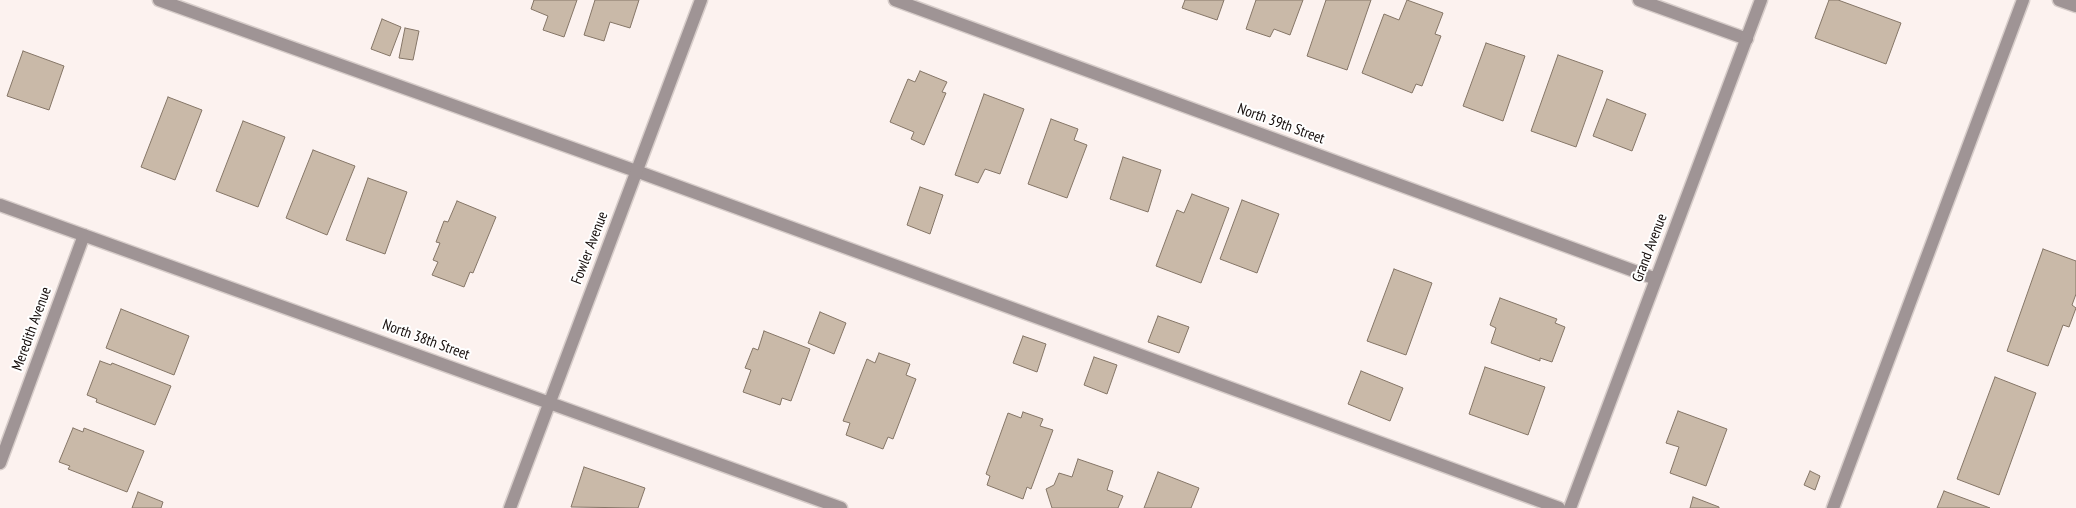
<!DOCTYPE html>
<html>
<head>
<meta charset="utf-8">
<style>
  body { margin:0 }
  canvas { display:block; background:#fcf2ef }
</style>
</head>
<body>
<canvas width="2076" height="508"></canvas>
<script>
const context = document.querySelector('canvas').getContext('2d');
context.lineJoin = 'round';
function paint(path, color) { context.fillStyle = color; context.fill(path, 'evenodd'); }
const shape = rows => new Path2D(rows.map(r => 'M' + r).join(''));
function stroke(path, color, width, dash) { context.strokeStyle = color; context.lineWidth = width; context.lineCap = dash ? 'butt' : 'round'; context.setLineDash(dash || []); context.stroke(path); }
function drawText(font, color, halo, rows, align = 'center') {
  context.font = font + ' "PT Sans Narrow",sans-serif'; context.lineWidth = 4; context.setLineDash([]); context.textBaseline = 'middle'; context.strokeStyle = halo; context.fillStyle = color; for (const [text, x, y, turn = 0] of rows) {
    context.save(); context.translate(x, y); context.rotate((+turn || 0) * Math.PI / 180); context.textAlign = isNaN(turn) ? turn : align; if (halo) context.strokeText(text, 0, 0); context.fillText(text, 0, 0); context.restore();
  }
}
const building = shape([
  [534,0,577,0,564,37,543,30,548,16,531,9,534,0],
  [595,0,639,0,630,28,610,22,604,41,584,35,595,0],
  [1185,0,1224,0,1217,20,1182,8,1185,0],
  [1256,0,1303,0,1290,35,1274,29,1270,37,1246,29,1256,0],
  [1326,0,1371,0,1347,70,1307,56,1326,0],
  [1407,0,1443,13,1435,34,1441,36,1422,86,1416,84,1412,93,1362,73,1384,14,1399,20,1407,0],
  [1829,0,1838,0,1901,23,1886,64,1815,38,1829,0],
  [382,19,401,27,390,56,371,49,382,19],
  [405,28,419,31,413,60,399,58,405,28],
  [1486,43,1525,56,1503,121,1463,106,1486,43],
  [23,51,64,66,49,110,7,96,23,51],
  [1558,55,1603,71,1576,147,1531,131,1558,55],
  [920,71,947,82,942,92,946,93,924,145,911,139,914,132,890,122,908,79,915,82,920,71],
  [984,94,1024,109,1000,174,985,169,978,183,955,175,984,94],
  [168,97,202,110,175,180,141,167,168,97],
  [1607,99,1646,114,1632,151,1593,136,1607,99],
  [1051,119,1078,129,1074,140,1087,145,1067,198,1028,184,1051,119],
  [243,121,285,137,258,207,216,191,243,121],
  [313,150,355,166,327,235,286,218,313,150],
  [1123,157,1161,170,1148,212,1110,199,1123,157],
  [368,178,407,192,385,254,346,240,368,178],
  [920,187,943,195,930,234,907,225,920,187],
  [1192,194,1229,208,1201,283,1156,266,1177,210,1184,213,1192,194],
  [1242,200,1279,214,1257,273,1220,259,1242,200],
  [457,201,496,217,473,273,470,272,464,287,432,275,438,262,433,260,440,243,436,242,444,221,448,222,457,201],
  [2043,249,2076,261,2076,294,2072,305,2076,308,2069,327,2063,325,2048,366,2007,351,2043,249],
  [1394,269,1432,283,1406,355,1367,341,1394,269],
  [1500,298,1557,319,1555,323,1565,327,1552,362,1540,358,1540,361,1491,343,1496,328,1490,325,1500,298],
  [121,309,189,336,174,375,106,348,121,309],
  [820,312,846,323,834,354,808,343,820,312],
  [1158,316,1189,327,1179,353,1148,342,1158,316],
  [764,331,810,349,791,401,782,398,780,405,743,392,751,370,745,368,753,348,758,350,764,331],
  [1023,336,1046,344,1037,372,1013,363,1023,336],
  [879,353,910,364,906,375,916,379,893,439,888,437,883,449,846,435,850,423,843,421,867,359,875,363,879,353],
  [1094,357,1117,365,1107,394,1084,385,1094,357],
  [100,361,111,365,112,363,171,386,155,425,96,402,97,399,87,395,100,361],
  [1485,367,1545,387,1528,435,1469,414,1485,367],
  [1361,371,1403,388,1390,421,1348,404,1361,371],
  [1995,377,2036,393,1999,495,1957,479,1995,377],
  [1678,411,1727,429,1706,486,1670,473,1679,447,1666,443,1678,411],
  [1023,412,1043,419,1040,426,1053,430,1031,489,1027,487,1023,499,987,485,990,476,986,474,1008,413,1021,418,1023,412],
  [73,428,83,432,84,428,144,451,127,492,68,469,70,466,59,462,73,428],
  [1078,459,1113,471,1107,490,1123,496,1118,508,1052,508,1046,489,1054,485,1059,473,1072,477,1078,459],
  [584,467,645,488,638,508,571,507,584,467],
  [1810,471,1820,476,1815,490,1804,485,1810,471],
  [1158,472,1199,488,1191,508,1144,508,1158,472],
  [1944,491,1990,508,1937,508,1944,491],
  [138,492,163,502,161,508,132,508,138,492],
  [1693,497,1719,507,1719,508,1690,508,1693,497]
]);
paint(building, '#c9b9a8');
stroke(building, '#857667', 1);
const lane = shape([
  [159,0,636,171,1559,508],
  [1639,0,1747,39],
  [1833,508,2023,0]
]);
const street = shape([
  [895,0,1656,279],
  [2059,0,2076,6],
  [0,205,841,508],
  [0,463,84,235],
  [510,508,701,0],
  [1570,508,1761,0]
]);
stroke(lane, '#d7cdca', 15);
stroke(street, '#d7cdca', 15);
stroke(lane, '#9f9495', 12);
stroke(street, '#9f9495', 12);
drawText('15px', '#140c0a', '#fff', [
  ["North 39th Street",1281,124,20],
  ["Fowler Avenue",590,248,-69],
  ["Grand Avenue",1650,248,-69],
  ["Meredith Avenue",32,329,-70],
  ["North 38th Street",426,340,20]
]);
</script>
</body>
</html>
